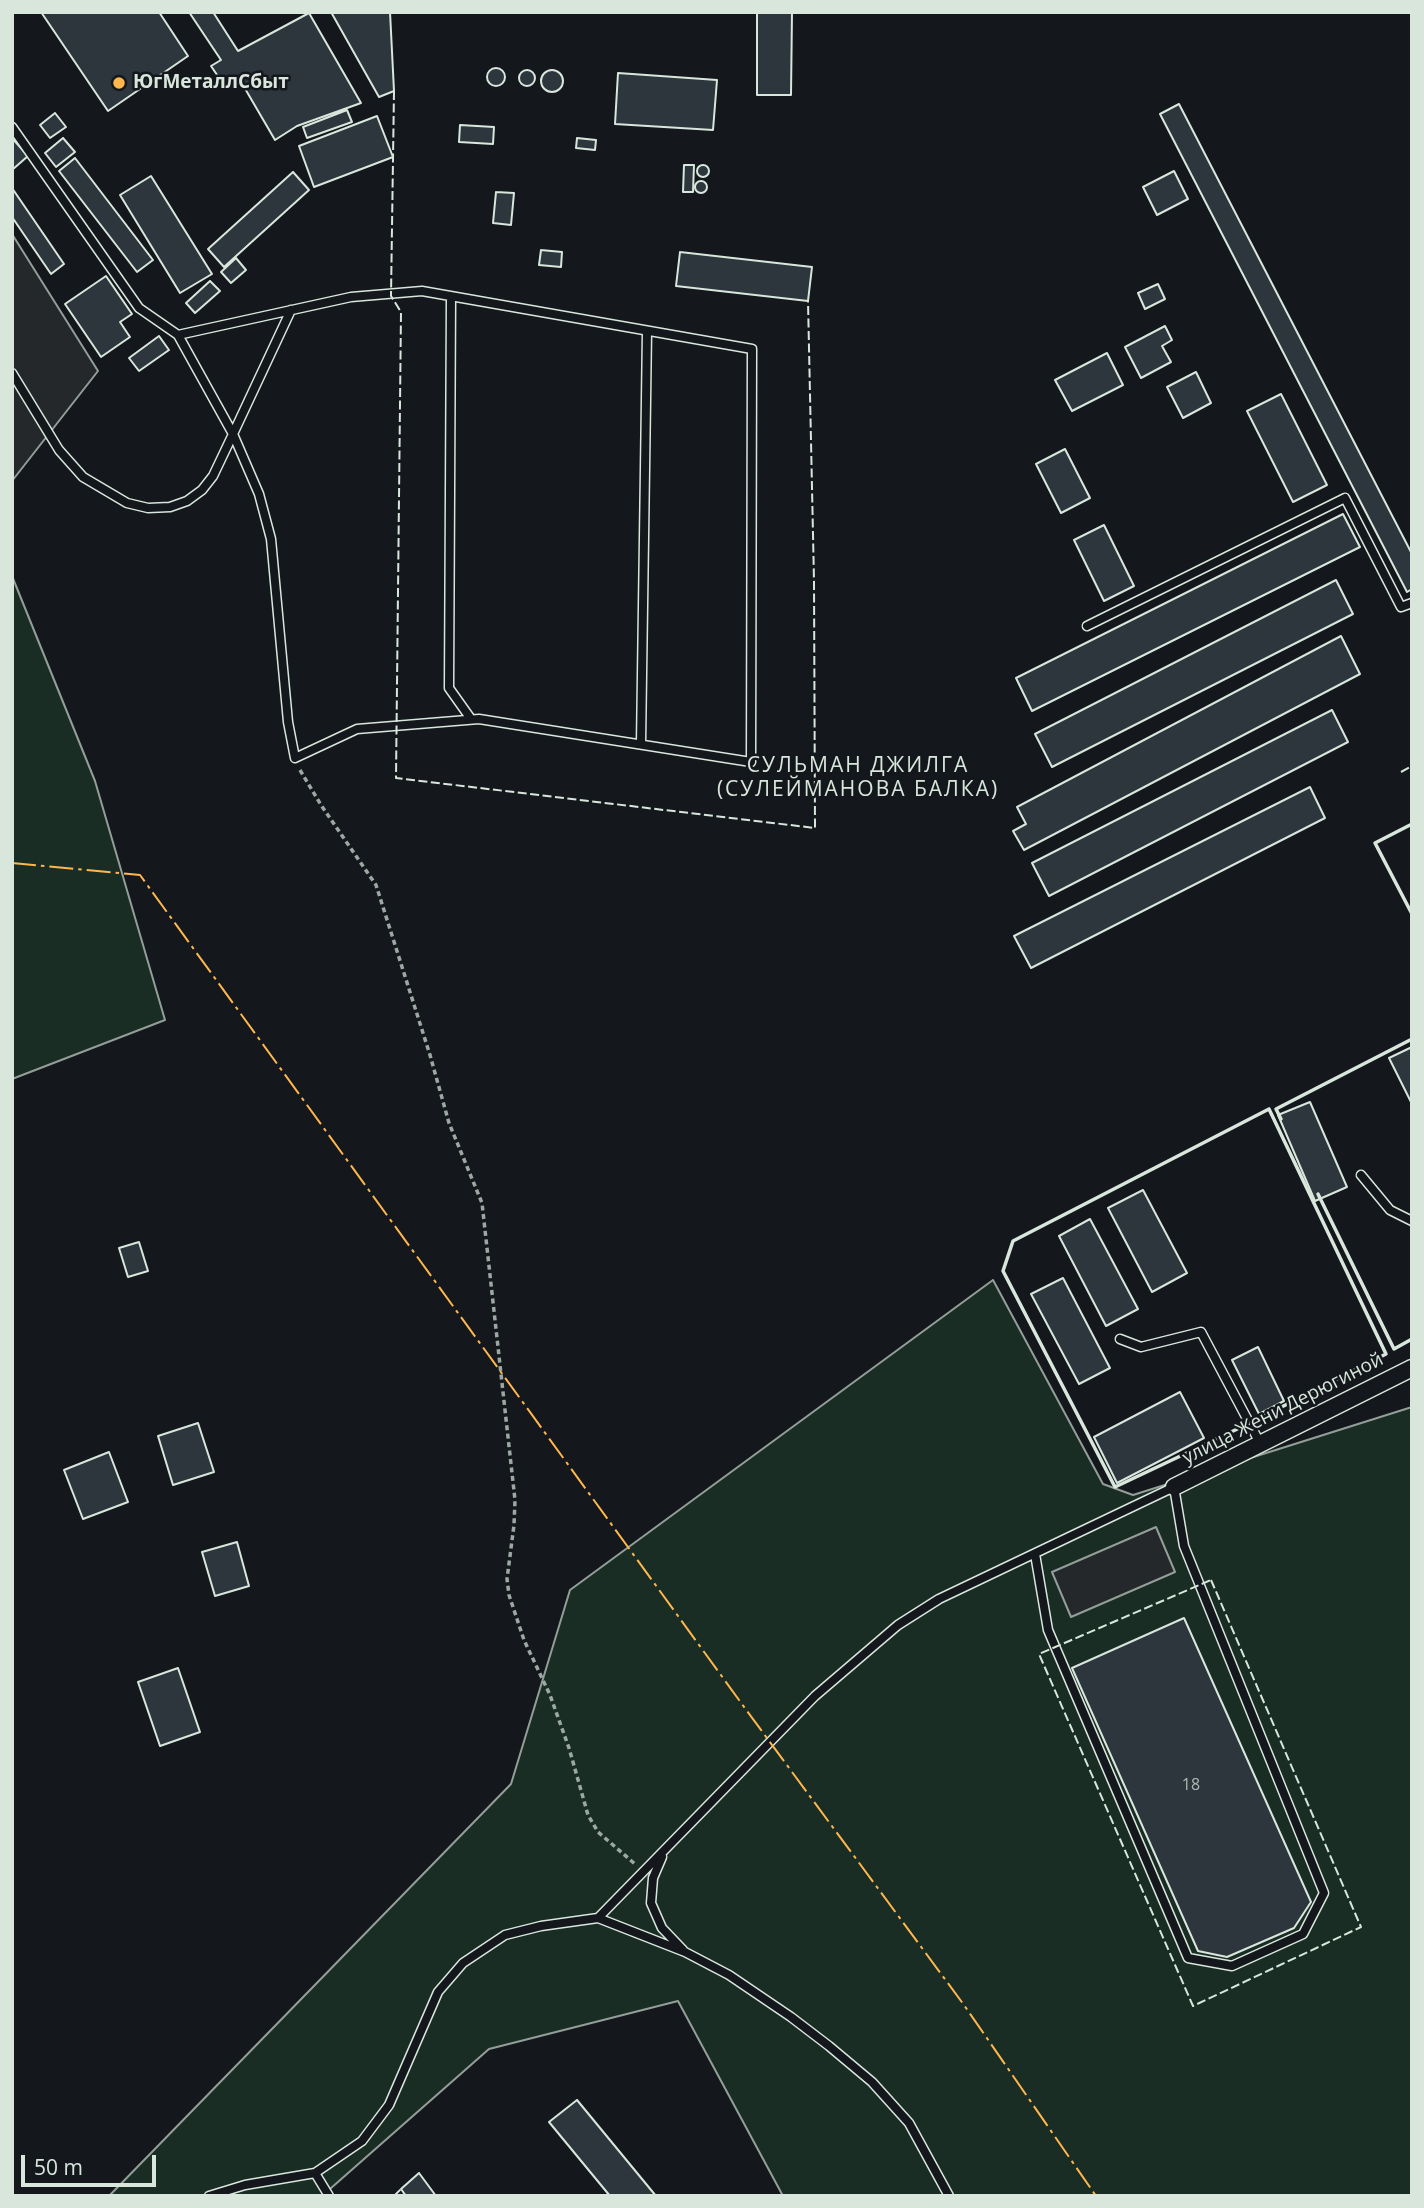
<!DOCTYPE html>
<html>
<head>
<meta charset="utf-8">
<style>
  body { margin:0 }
  #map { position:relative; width:1424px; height:2208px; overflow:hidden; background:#14181c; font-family:"Open Sans",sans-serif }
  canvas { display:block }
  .frame { position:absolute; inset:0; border:14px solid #d8e6dc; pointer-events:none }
  .scale { position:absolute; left:21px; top:2155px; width:135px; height:32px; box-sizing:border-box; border:4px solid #d8e6dc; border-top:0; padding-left:9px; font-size:21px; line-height:24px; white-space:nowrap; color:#d8e6dc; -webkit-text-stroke:5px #14181c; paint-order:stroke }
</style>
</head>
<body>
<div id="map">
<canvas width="1424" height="2208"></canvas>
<div class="frame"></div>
<div class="scale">50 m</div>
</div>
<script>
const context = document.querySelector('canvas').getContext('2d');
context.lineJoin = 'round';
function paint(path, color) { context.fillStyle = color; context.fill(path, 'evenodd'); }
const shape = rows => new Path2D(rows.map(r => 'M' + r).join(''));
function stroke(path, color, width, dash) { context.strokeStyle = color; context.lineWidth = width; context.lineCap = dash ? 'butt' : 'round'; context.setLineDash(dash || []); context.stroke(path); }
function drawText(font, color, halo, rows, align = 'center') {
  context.font = font + ' "Open Sans",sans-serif'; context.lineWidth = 5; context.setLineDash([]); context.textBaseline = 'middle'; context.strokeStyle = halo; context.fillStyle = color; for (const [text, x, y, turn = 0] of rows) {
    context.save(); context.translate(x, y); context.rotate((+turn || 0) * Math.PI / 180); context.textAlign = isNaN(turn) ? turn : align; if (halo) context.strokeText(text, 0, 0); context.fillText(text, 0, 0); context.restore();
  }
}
const green = shape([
  [12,576,95,781,165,1020,12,1079,12,576],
  [993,1280,1103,1484,1133,1495,1412,1407,1412,2196,783,2196,678,2001,489,2049,322,2196,109,2196,511,1784,570,1590,993,1280]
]);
paint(green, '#1a2d24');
stroke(green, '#939e99', 2);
const parking = shape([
  [12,234,98,371,12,481,12,234],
  [1156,1527,1175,1572,1071,1617,1052,1572,1156,1527]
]);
paint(parking, '#24282b');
stroke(parking, '#939e99', 2);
const building = shape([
  [41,12,159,12,188,56,108,111,41,12],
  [189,12,213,12,238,51,309,13,361,103,297,126,275,140,240,80,226,88,211,66,221,60,189,12],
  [331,12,390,12,394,91,379,97,331,12],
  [757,12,792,12,791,95,757,95,757,12],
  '487 77a9 9 0 1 1 18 0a9 9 0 1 1-18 0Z',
  '519 78a8 8 0 1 1 16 0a8 8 0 1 1-16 0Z',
  '541 81a11 11 0 1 1 22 0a11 11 0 1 1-22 0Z',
  [618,73,717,80,713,130,615,124,618,73],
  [1179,104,1412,554,1412,589,1407,592,1160,114,1179,104],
  [347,110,352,122,307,138,303,127,347,110],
  [55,113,66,127,50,138,40,125,55,113],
  [377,116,393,157,314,187,299,146,377,116],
  [460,125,494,127,493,144,459,142,460,125],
  [12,138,28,156,12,170,12,138],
  [63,138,75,152,56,167,45,153,63,138],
  [577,138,596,140,595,150,576,148,577,138],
  [75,158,153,260,137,272,59,171,75,158],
  '697 171a6 6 0 1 1 12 0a6 6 0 1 1-12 0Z',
  [684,165,694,165,693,192,683,192,684,165],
  [1174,171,1188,199,1157,215,1143,187,1174,171],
  [293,172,309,190,224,267,208,249,293,172],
  [151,176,212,274,180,293,120,195,151,176],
  '695 187a6 6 0 1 1 12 0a6 6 0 1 1-12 0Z',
  [12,188,64,264,51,274,12,217,12,188],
  [496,192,514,193,511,225,493,223,496,192],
  [541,250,562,252,561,267,539,265,541,250],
  [680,252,812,267,808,301,676,286,680,252],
  [236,258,246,270,231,283,221,272,236,258],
  [106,276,132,314,120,322,130,337,101,357,65,304,106,276],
  [210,281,220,291,195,313,186,303,210,281],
  [1158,284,1165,299,1145,309,1138,293,1158,284],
  [1165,326,1172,340,1162,346,1171,362,1141,378,1125,347,1165,326],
  [159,336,169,350,139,371,129,358,159,336],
  [1107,353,1123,385,1072,411,1055,380,1107,353],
  [1196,372,1211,403,1183,418,1167,387,1196,372],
  [1281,394,1327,485,1293,502,1247,411,1281,394],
  [1065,449,1090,498,1061,513,1036,464,1065,449],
  [1343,514,1360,547,1032,711,1016,678,1343,514],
  [1104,525,1134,586,1104,601,1074,540,1104,525],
  [1336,580,1353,614,1052,767,1035,734,1336,580],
  [1341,636,1360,674,1024,850,1013,831,1026,824,1017,807,1341,636],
  [1332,710,1348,742,1049,896,1032,863,1332,710],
  [1310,787,1325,818,1031,968,1014,936,1310,787],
  [1412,1047,1412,1104,1389,1058,1412,1047],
  [1310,1102,1347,1187,1315,1201,1278,1115,1310,1102],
  [1143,1190,1187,1273,1152,1292,1108,1208,1143,1190],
  [1090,1219,1138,1309,1106,1326,1059,1236,1090,1219],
  [139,1242,148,1271,128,1277,119,1248,139,1242],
  [1063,1278,1110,1368,1079,1384,1031,1294,1063,1278],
  [1258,1347,1284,1401,1259,1414,1232,1360,1258,1347],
  [1180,1392,1204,1438,1117,1483,1094,1437,1180,1392],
  [198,1423,214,1472,173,1485,158,1436,198,1423],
  [109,1452,128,1502,83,1519,64,1470,109,1452],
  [237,1542,249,1586,215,1596,202,1552,237,1542],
  [1184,1618,1311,1902,1294,1928,1227,1957,1198,1951,1072,1668,1184,1618],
  [178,1668,200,1732,160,1746,138,1682,178,1668],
  [577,2100,656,2196,610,2196,549,2122,577,2100],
  [419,2173,436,2196,406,2196,401,2189,419,2173]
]);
paint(building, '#2c363c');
stroke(building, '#d8e6dc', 2);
const lane = shape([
  [12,127,139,308,178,335,233,434],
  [451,296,449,688,471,719],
  [12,373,59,450,83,477,127,503,148,508,170,507,187,501,202,490,213,476,233,434,259,494,271,539,288,722,295,758,357,729,479,719,751,762,752,349,422,291,351,297,178,335],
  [233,434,291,310],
  [1087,626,1345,498,1401,607,1412,603],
  [641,744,647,331],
  [1361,1175,1390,1210,1412,1221],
  [1120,1339,1141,1347,1201,1332,1261,1445],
  [662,1857,653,1878,651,1903,662,1928,683,1950],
  [598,1918,685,1952,729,1975,791,2017,829,2046,872,2082,909,2123,949,2196],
  [315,2173,329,2196],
  [209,2196,245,2185,315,2173,362,2141,389,2105,438,1992,463,1963,505,1935,541,1926,598,1918,815,1696,898,1625,939,1599,1174,1487,1184,1546,1324,1893,1303,1934,1232,1966,1188,1958,1048,1630,1035,1554]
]);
const street = shape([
  [1174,1487,1412,1368]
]);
stroke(lane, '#d8e6dc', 11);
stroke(street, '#d8e6dc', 19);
stroke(shape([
  [300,770,321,805,376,885,430,1055,449,1123,482,1203,515,1500,514,1525,507,1579,509,1595,524,1640,550,1695,569,1748,588,1815,598,1832,635,1864]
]), '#9da8a2', 3.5, [5, 3.5]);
stroke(lane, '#14181c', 8);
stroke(street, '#14181c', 16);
stroke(shape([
  [394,91,391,296,401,312,396,778,815,828,814,581,808,301],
  [1401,772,1412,766],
  [1211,1580,1361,1927,1193,2006,1039,1654,1211,1580],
  [394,2196,401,2189]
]), '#d8e6dc', 2, [9, 3.5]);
stroke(shape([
  [1412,824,1375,843,1412,914],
  [1269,1109,1386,1354,1250,1423,1115,1487,1003,1271,1013,1241,1269,1109],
  [1281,1119,1276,1109,1412,1039],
  [1318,1194,1394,1349,1412,1339]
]), '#d8e6dc', 3.5);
stroke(shape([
  [12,863,140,875,747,1711,964,2005,1096,2196]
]), '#ffb74d', 2, [24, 5, 3.5, 5]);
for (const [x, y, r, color] of [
  [119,83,7,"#ffb74d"]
]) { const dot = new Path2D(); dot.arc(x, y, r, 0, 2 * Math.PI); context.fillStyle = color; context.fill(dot); stroke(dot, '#14181c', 2.5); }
drawText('16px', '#adbab4', null, [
  ["18",1191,1785]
]);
drawText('bold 19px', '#d8e6dc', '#14181c', [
  ["ЮгМеталлСбыт",133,83]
], 'left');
drawText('19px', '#d8e6dc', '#14181c', [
  ["улица Жени Дерюгиной",1283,1409,-27]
]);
context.letterSpacing = '2px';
drawText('21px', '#d8e6dc', '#14181c', [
  ["СУЛЬМАН ДЖИЛГА",858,766],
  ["(СУЛЕЙМАНОВА БАЛКА)",858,790]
]);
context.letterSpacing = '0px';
</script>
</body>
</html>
